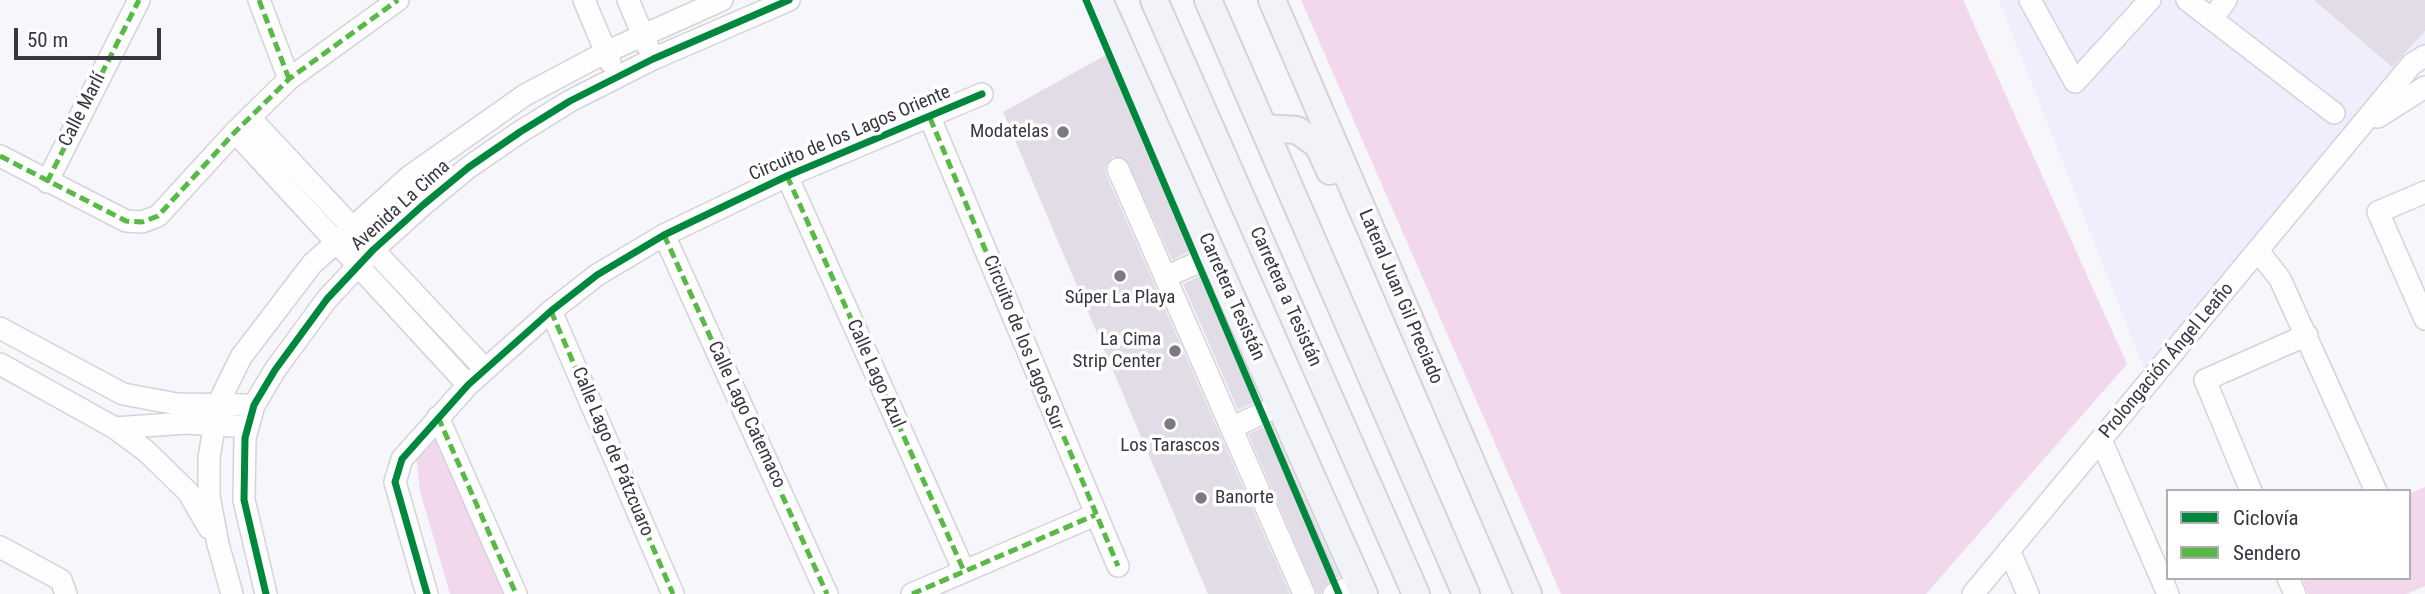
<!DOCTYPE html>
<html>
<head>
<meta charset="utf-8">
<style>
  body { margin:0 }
  #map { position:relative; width:2425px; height:594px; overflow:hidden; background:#f7f6fa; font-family:"Roboto Condensed",sans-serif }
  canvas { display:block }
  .legend { position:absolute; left:2166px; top:489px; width:245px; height:91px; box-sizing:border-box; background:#fff; border:2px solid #afafb3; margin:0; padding:9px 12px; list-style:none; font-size:21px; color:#383641 }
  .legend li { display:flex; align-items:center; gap:14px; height:35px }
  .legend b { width:35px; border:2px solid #afafb3 }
  .scale { position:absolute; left:14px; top:28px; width:147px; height:32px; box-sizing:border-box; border:4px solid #383641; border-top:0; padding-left:9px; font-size:21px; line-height:24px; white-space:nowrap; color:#383641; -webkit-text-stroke:5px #fff; paint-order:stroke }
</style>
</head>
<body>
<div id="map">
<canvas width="2425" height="594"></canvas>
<ul class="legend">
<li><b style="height:9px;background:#00873e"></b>Ciclovía</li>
<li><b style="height:9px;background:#58b947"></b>Sendero</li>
</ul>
<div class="scale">50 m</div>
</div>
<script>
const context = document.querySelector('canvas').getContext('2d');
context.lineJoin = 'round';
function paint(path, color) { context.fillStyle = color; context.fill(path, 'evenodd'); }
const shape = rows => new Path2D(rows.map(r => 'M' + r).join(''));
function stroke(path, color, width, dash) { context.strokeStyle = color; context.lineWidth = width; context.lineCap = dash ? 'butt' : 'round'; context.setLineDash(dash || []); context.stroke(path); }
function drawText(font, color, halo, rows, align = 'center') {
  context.font = font + ' "Roboto Condensed",sans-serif'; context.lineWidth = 7; context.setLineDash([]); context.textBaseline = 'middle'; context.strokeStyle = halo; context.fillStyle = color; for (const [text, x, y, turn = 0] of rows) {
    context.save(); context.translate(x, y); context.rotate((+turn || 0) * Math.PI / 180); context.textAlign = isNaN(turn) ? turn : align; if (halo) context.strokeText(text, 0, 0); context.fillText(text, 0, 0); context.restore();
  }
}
paint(shape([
  [1999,0,2425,0,2425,44,2402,59,2144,369]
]), '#f0eefc');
paint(shape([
  [1301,0,1963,0,2127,364,1926,594,1561,594],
  [438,417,516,594,450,594,420,491,416,455],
  [2425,487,2425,586,2407,594,2308,594,2303,581,2310,578,2409,578,2409,494]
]), '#f2d8ed');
paint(shape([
  [2314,0,2425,0,2425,31,2392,67],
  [1106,55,1193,250,1172,260,1126,159,1112,157,1105,167,1106,174,1290,594,1208,594,1003,112],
  [1204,274,1260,400,1238,410,1183,284],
  [1271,424,1339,577,1324,586,1321,594,1317,594,1248,434]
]), '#e2dce7');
const minor = shape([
  [259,0,289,79],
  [584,0,610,62],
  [628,0,648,47],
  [2030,0,2075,82,2150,0],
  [2187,0,2334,113],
  [2212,19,2226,0],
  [2378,117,2425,87],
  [250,118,485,369],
  [930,118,1118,566],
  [235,132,468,385],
  [0,156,126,221,142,222,158,216,235,132,289,79,398,0],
  [1118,169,1304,594],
  [787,176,964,571],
  [47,182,139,0],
  [2425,192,2378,212,2425,319],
  [664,235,827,594],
  [2259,252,2280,279,2376,491],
  [1165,277,1213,256],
  [551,311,673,594],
  [0,328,123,394,177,404,254,405],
  [0,364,115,428,146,451,188,492,209,528],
  [438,417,516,594],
  [115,428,186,423,248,427],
  [1231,428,1280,405],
  [2101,440,2168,594],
  [2251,491,2205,380,2307,335],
  [0,547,61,580,66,594],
  [2009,550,2028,594],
  [2288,578,2295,594],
  [232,594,218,544,209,496,209,458,218,404,241,357,312,264,410,176,525,95,606,52,722,0],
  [266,594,244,500,245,438,254,405,275,370,327,299,373,250,423,205,469,167,520,132,570,101,653,59,789,0],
  [427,594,395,482,402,459,468,385,551,311,597,275,664,235,787,176,982,94],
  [912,594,1095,515],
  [1334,594,1360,583],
  [1973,594,2412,64,2425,56]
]);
const major = shape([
  [1099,0,1364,594],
  [1154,0,1416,594],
  [1208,0,1466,594],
  [1272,0,1528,594],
  [1264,128,1297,130,1318,145,1330,171]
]);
stroke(minor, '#d4d2db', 24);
stroke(major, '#d4d4d7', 30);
stroke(minor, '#fefefe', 21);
stroke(major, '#f1f3f8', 26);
stroke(shape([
  [259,0,289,79],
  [930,118,1118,566],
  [0,156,126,221,142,222,158,216,235,132,289,79,398,0],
  [787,176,964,571],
  [47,182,139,0],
  [664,235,827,594],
  [551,311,673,594],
  [438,417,516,594],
  [912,594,1095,515]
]), '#58b947', 5, [10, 5]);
stroke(shape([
  [1086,0,1339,594],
  [266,594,244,500,245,438,254,405,275,370,327,299,373,250,423,205,469,167,520,132,570,101,653,59,789,0],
  [427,594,395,482,402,459,468,385,551,311,597,275,664,235,787,176,982,94]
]), '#00873e', 7);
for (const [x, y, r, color] of [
  [1063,132,7,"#7b7982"],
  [1120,276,7,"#7b7982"],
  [1175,351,7,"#7b7982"],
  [1170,424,7,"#7b7982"],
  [1201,498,7,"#7b7982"]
]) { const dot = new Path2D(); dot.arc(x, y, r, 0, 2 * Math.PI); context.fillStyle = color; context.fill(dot); stroke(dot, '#fff', 2.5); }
drawText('19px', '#383641', '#fff', [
  ["Calle Marlí",83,110,-63],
  ["Circuito de los Lagos Oriente",850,134,-23],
  ["Avenida La Cima",401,206,-42],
  ["Carretera Tesistán",1231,297,66],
  ["Carretera a Tesistán",1285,297,66],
  ["Lateral Juan Gil Preciado",1400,297,67],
  ["Circuito de los Lagos Sur",1023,343,68],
  ["Prolongación Ángel Leaño",2167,361,-50],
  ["Calle Lago Azul",875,374,66],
  ["Calle Lago Catemaco",746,415,65],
  ["Calle Lago de Pátzcuaro",612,452,67]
]);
drawText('19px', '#383641', '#fff', [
  ["Modatelas",1049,132],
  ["Súper La Playa",1120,298,"center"],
  ["La Cima",1161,340],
  ["Strip Center",1161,362],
  ["Los Tarascos",1170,446,"center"],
  ["Banorte",1215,498,"left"]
], 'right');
</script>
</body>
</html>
